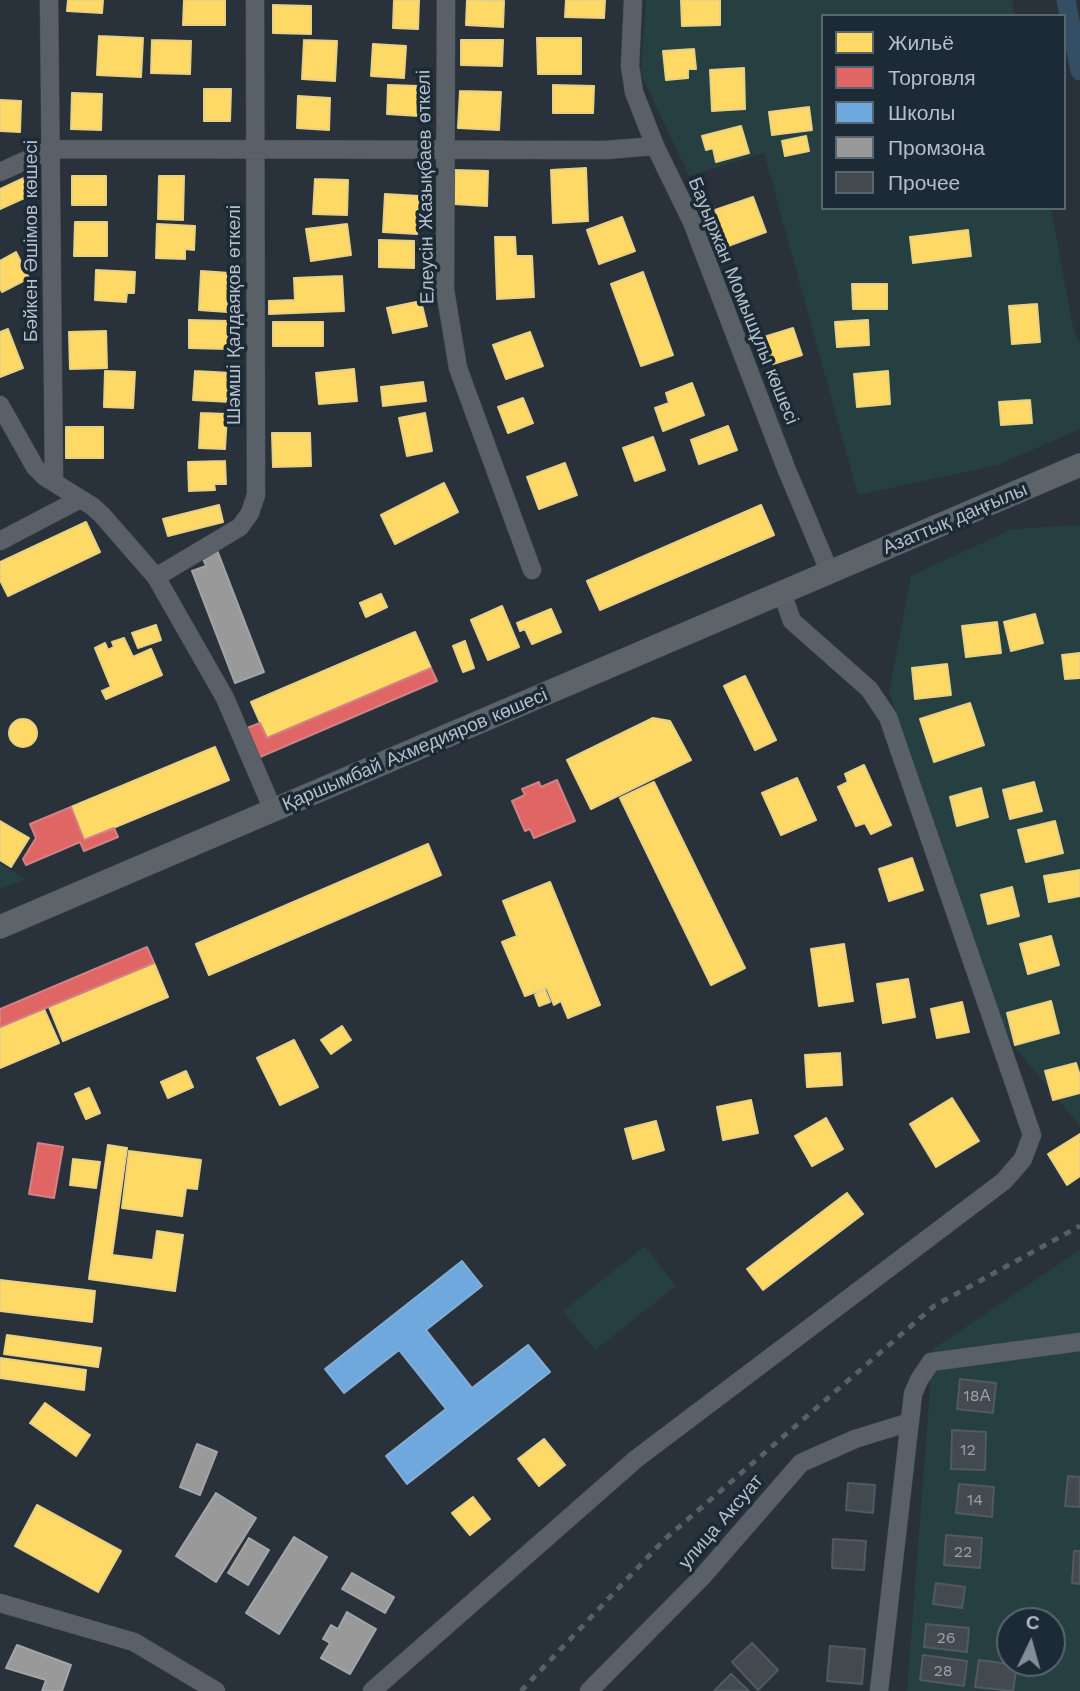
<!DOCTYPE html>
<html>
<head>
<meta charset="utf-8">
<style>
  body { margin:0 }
  #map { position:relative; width:1080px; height:1691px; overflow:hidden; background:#29323a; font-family:"Work Sans",sans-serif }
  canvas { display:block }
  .legend { position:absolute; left:821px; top:14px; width:245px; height:196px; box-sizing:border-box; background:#1c2a35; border:2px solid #586671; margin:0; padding:9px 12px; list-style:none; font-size:21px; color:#b3bfcb }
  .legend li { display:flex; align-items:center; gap:14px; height:35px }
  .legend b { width:35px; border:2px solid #586671 }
  .north { position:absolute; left:996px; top:1607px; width:70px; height:70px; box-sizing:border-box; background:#1c2a35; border:2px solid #586671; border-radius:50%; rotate:5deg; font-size:19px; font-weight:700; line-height:28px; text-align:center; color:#b3bfcb }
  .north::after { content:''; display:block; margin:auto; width:24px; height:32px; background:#838e98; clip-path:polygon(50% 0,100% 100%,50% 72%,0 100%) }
</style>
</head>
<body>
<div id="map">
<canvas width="1080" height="1691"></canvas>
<ul class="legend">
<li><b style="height:19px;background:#ffd966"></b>Жильё</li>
<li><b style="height:19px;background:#e06666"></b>Торговля</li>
<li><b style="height:19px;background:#6fa8dc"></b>Школы</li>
<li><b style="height:19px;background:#999"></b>Промзона</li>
<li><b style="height:19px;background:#42494f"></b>Прочее</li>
</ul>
<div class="north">С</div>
</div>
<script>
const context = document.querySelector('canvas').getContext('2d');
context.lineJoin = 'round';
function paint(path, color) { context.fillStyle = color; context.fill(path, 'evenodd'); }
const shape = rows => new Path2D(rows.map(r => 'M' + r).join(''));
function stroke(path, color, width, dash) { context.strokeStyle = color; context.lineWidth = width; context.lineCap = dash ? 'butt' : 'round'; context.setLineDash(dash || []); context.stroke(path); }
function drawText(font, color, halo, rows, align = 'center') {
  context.font = font + ' "Work Sans",sans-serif'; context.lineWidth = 7; context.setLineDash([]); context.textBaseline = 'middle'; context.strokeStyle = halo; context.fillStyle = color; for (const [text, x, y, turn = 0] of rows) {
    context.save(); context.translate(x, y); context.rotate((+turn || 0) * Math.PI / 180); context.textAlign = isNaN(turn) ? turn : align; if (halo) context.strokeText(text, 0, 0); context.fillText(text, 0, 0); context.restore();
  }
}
paint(shape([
  [646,0,1012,0,1015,16,823,16,823,208,1051,208,1073,328,1080,345,1080,429,998,465,858,495,764,153,689,176,641,74],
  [1080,525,1080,1126,1008,1039,889,692,911,576,1012,529],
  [0,863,25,879,0,889],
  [645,1246,676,1286,595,1350,563,1311],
  [1080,1250,1080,1691,907,1691,933,1349],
  [1010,1621,1052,1621,1052,1663,1010,1663]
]), '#263f40');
const homes = shape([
  [68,0,103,0,102,13,67,11,68,0],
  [184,0,225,0,225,25,183,25,184,0],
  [394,0,419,0,418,29,393,28,394,0],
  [467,0,504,1,503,27,466,25,467,0],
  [566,0,605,0,604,18,565,17,566,0],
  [681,0,720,0,720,25,682,26,681,0],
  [273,5,311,6,311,34,273,33,273,5],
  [99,36,143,38,141,77,97,75,99,36],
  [537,38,581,38,581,74,538,74,537,38],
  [152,40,191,41,190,74,151,73,152,40],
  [304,40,337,41,335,81,302,79,304,40],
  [461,40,503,40,502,66,461,65,461,40],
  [373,44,406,46,404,78,371,76,373,44],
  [694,49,696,69,688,69,688,78,666,80,663,51,694,49],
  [744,68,745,109,712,111,710,70,744,68],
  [388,85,420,86,419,116,387,114,388,85],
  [553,85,594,86,593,113,553,113,553,85],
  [204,89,231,89,230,121,204,121,204,89],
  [460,91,501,92,499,130,458,128,460,91],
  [72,93,102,94,101,130,71,129,72,93],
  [298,96,330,98,329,130,297,128,298,96],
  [0,100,21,101,20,132,0,131,0,100],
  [809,107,812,130,772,135,769,112,809,107],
  [741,126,749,153,716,162,713,148,706,150,702,136,741,126],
  [806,136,809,151,785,156,782,141,806,136],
  [586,168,588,221,553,223,551,170,586,168],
  [455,170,488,171,487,206,454,204,455,170],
  [72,176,106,176,106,205,72,205,72,176],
  [159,176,184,176,183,220,158,219,159,176],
  [26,177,33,194,0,209,0,189,26,177],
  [315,179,348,180,347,215,313,214,315,179],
  [385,194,419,196,417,234,383,232,385,194],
  [753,197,766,232,728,246,715,210,753,197],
  [622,217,635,251,599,264,587,230,622,217],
  [75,222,107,222,107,256,74,256,75,222],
  [157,224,195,226,194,250,185,249,185,259,156,258,157,224],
  [347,224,351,255,311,261,306,229,347,224],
  [968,230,971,256,913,263,910,237,968,230],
  [495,237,515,237,516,256,532,256,534,297,497,299,495,237],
  [379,240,414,241,414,268,379,267,379,240],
  [16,252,29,278,2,292,0,288,0,261,16,252],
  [96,270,135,272,134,293,127,293,126,302,95,300,96,270],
  [201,271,230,273,228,312,199,310,201,271],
  [643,272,673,355,641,366,611,284,643,272],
  [342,276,344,311,269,314,269,301,295,300,294,278,342,276],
  [852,284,887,284,887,309,853,309,852,284],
  [421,301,427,326,393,333,387,308,421,301],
  [1037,304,1040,342,1012,344,1009,306,1037,304],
  [189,320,229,321,228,349,189,348,189,320],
  [868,320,869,345,837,347,835,322,868,320],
  [273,322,323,322,323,346,273,346,273,322],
  [793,328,802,355,773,364,764,337,793,328],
  [8,329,23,368,0,377,0,332,8,329],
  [106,331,107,368,70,369,69,332,106,331],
  [530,332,543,366,506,379,493,345,530,332],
  [354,369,357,401,319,404,316,373,354,369],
  [105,371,135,372,133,408,104,407,105,371],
  [195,371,232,373,231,402,193,400,195,371],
  [888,371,890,404,857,407,854,374,888,371],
  [423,382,426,401,383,406,381,387,423,382],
  [692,383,704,415,663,431,655,408,669,403,666,393,692,383],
  [523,398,533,423,508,433,498,407,523,398],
  [1030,400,1032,423,1001,425,999,402,1030,400],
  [201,413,227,414,225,449,199,448,201,413],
  [425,413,432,451,407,456,399,418,425,413],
  [728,426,737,450,699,464,691,440,728,426],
  [66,427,103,427,103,458,66,458,66,427],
  [272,433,310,433,311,466,273,467,272,433],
  [653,437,665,470,635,481,623,448,653,437],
  [225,461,226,484,214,484,215,490,189,491,188,462,225,461],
  [565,463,577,495,539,509,527,477,565,463],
  [444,483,458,512,395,544,381,515,444,483],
  [219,505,223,522,168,536,163,519,219,505],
  [761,505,774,535,600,610,587,581,761,505],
  [86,522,100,552,8,596,0,580,0,562,86,522],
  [381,594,387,607,366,617,360,603,381,594],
  [502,606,519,647,488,660,471,620,502,606],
  [551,609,561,632,532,644,525,629,520,631,517,623,551,609],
  [1035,614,1043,643,1011,651,1004,622,1035,614],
  [997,622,1001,653,966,657,962,626,997,622],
  [156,625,161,640,138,648,132,633,156,625],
  [415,632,431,668,267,738,251,702,415,632],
  [124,638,133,657,151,649,162,675,106,699,102,691,111,687,95,648,105,643,108,650,114,647,112,642,124,638],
  [465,641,474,668,463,672,453,646,465,641],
  [1080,653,1080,678,1065,679,1062,655,1080,653],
  [947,664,951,695,915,699,912,668,947,664],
  [745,676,776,740,755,750,724,686,745,676],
  [970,703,984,745,934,762,920,719,970,703],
  [653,718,670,721,691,760,591,809,567,760,653,718],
  '9 733a14 14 0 1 1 28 0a14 14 0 1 1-28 0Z',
  [215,747,229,780,84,840,71,807,215,747],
  [864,765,891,825,871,834,865,823,856,826,838,787,848,782,845,774,864,765],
  [797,778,816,820,781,835,762,793,797,778],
  [654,782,745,968,711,985,620,798,654,782],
  [1034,782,1042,811,1010,819,1003,790,1034,782],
  [981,788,988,817,957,826,950,797,981,788],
  [0,821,29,838,11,867,0,860,0,821],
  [1055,821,1063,853,1026,862,1018,830,1055,821],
  [428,844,441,875,209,975,196,944,428,844],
  [912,858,923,890,889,901,879,869,912,858],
  [1080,870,1080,896,1049,902,1044,876,1080,870],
  [550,882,600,1005,568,1018,561,1001,554,1005,547,988,525,996,502,942,517,936,503,901,550,882],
  [1012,887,1019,916,988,924,981,895,1012,887],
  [1051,936,1059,965,1028,974,1020,944,1051,936],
  [844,944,853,1001,819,1006,811,949,844,944],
  [154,963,168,997,63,1041,49,1007,154,963],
  [908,979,915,1017,883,1023,877,984,908,979],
  [545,990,550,1002,539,1006,535,995,545,990],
  [1051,1001,1059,1033,1015,1045,1007,1013,1051,1001],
  [962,1002,969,1032,937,1038,931,1009,962,1002],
  [44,1009,59,1043,0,1068,0,1027,44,1009],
  [342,1026,351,1040,331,1054,321,1040,342,1026],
  [294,1040,318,1087,280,1105,257,1058,294,1040],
  [840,1053,842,1085,807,1087,805,1055,840,1053],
  [1076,1063,1080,1076,1080,1093,1053,1100,1045,1071,1076,1063],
  [186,1071,193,1087,168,1098,161,1082,186,1071],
  [89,1088,100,1113,86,1119,75,1094,89,1088],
  [952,1098,979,1141,936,1167,910,1124,952,1098],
  [751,1100,758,1133,723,1140,717,1107,751,1100],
  [826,1118,843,1149,812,1166,795,1136,826,1118],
  [656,1121,664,1150,633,1159,625,1129,656,1121],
  [1080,1134,1080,1176,1067,1185,1048,1154,1080,1134],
  [108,1145,127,1148,112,1255,153,1260,157,1231,183,1235,175,1291,89,1279,108,1145],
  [129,1151,201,1160,197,1189,186,1188,182,1216,122,1208,129,1151],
  [73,1159,100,1162,96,1188,70,1185,73,1159],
  [847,1193,863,1214,763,1290,747,1269,847,1193],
  [0,1280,95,1291,92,1322,0,1311,0,1280],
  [7,1335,101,1348,98,1367,4,1354,7,1335],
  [0,1358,86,1370,84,1390,0,1378,0,1358],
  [45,1403,90,1435,76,1456,30,1423,45,1403],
  [544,1439,565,1465,539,1486,518,1459,544,1439],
  [473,1497,490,1519,470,1535,452,1513,473,1497],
  [37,1505,121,1551,98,1592,15,1546,37,1505]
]);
paint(homes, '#ffd966');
stroke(homes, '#e8d184', 2);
const shops = shape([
  [431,668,437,681,260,757,247,728,260,723,267,738,431,668],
  [557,780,575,821,534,838,530,829,525,831,512,801,525,795,522,789,539,782,541,787,557,780],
  [71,807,84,840,114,828,118,837,84,851,80,842,26,865,23,859,36,838,30,824,71,807],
  [147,947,154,963,0,1027,0,1009,147,947],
  [38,1143,63,1147,54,1198,29,1194,38,1143]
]);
paint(shops, '#e06666');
stroke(shops, '#d28184', 2);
const schools = shape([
  [462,1261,482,1286,426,1330,472,1388,528,1345,550,1372,407,1484,386,1456,446,1409,399,1350,344,1393,325,1369,462,1261]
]);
paint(schools, '#6fa8dc');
stroke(schools, '#83afd7', 2);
const industry = shape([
  [217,550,264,672,235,683,192,571,206,566,202,556,217,550],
  [197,1444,217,1452,200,1495,180,1487,197,1444],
  [216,1493,256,1518,216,1582,176,1556,216,1493],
  [294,1537,327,1557,279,1634,246,1613,294,1537],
  [249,1538,269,1550,248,1585,228,1573,249,1538],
  [352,1573,394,1597,385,1613,342,1589,352,1573],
  [347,1612,376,1629,350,1674,321,1658,330,1643,323,1639,331,1625,338,1629,347,1612],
  [17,1645,71,1665,62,1691,42,1691,46,1680,6,1668,17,1645]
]);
paint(industry, '#999');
stroke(industry, '#a1a4a8', 2);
stroke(shape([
  [1066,0,1080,71]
]), '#344f64', 19);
const building = shape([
  [960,1379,996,1383,993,1413,957,1409,960,1379],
  [952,1430,986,1432,985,1470,951,1469,952,1430],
  [1068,1476,1080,1477,1080,1507,1065,1506,1068,1476],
  [848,1483,875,1485,873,1513,846,1510,848,1483],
  [959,1484,994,1487,992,1517,956,1513,959,1484],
  [946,1535,982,1538,980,1568,944,1565,946,1535],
  [833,1539,866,1541,864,1570,832,1568,833,1539],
  [1074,1551,1080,1551,1080,1584,1072,1583,1074,1551],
  [936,1583,965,1587,962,1608,933,1604,936,1583],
  [926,1624,969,1628,967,1652,924,1647,926,1624],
  [752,1643,778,1670,758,1690,732,1662,752,1643],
  [830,1646,865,1649,862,1684,827,1681,830,1646],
  [923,1655,967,1661,964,1686,920,1680,923,1655],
  [979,1660,1017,1665,1013,1691,975,1687,979,1660],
  [731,1674,749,1691,714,1691,731,1674]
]);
paint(building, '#42494f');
stroke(building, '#515a61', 2);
const minor = shape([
  [49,0,54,481],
  [446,0,445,290,458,368,532,570],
  [633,0,630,66,634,92,655,146,692,222,786,468,830,573],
  [0,172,51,149,606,150,655,146],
  [0,405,35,467,45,477,92,506,102,515,156,577,225,698,273,810],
  [0,541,80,499],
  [156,577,240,527,250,513,256,495,255,0],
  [0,1603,134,1642,216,1691],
  [372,1691,636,1459,1004,1181,1023,1159,1032,1135,888,717,869,689,792,621,782,593],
  [589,1691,702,1577,801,1463,855,1439,910,1422],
  [879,1691,913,1394,919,1380,931,1362,1080,1342]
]);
const major = shape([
  [0,927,1080,465]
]);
stroke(minor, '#484e54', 19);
stroke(major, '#474f56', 24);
stroke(minor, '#5a6067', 18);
stroke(major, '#5c6369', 23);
stroke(shape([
  [521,1691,665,1539,934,1306,1080,1226]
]), '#585f65', 5, [7, 7]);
drawText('16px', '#97a2ac', null, [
  ["18А",977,1396],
  ["12",968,1450],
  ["14",975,1500],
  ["22",963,1552],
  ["26",946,1638],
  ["28",943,1671]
]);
drawText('19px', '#b3bfcb', '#1c2a35', [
  ["Елеусін Жазықбаев өткелі",426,187,-91],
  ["Бәйкен Әшімов көшесі",31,241,-90],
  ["Бауыржан Момышұлы көшесі",743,301,68],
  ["Шәмші Қалдаяқов өткелі",234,315,-90],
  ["Азаттық даңғылы",955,519,-23],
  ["Қаршымбай Ахмедияров көшесі",415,750,-23],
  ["улица Аксуат",721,1522,-49]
]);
</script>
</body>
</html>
